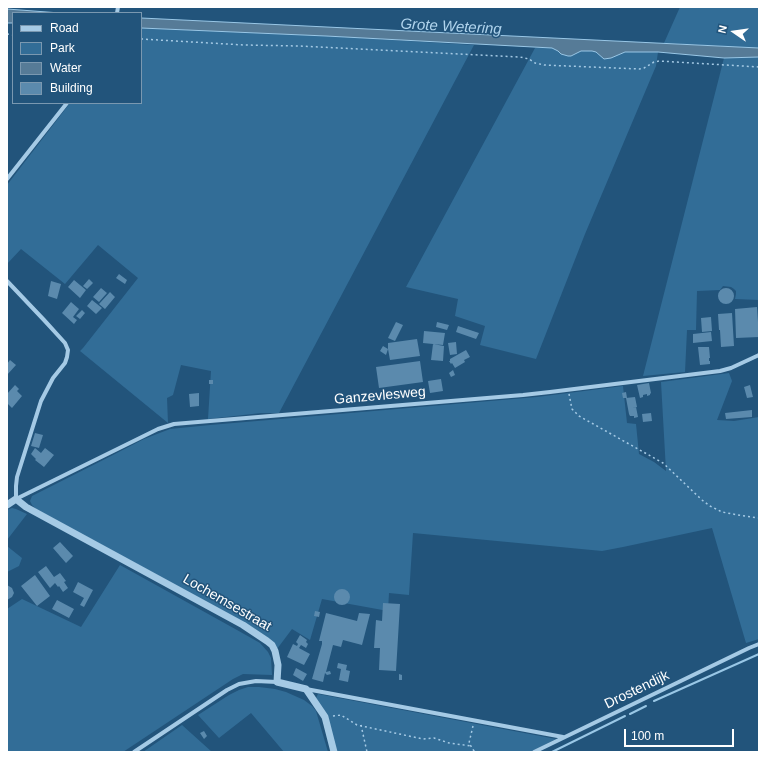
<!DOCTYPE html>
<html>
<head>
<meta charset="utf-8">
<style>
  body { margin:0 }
  #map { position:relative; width:766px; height:759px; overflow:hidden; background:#22547b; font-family:Helvetica,sans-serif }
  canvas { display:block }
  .frame { position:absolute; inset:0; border:8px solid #fff; pointer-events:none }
  .legend { position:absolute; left:12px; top:12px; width:130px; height:92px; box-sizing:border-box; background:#22547b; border:1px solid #7a98b0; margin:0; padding:5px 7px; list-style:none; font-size:12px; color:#fff }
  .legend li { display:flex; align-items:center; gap:8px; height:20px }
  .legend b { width:20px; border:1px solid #7a98b0 }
  .north { position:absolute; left:714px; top:12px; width:40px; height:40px; -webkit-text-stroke:3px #22547b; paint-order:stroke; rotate:283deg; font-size:11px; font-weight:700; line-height:16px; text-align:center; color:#fff }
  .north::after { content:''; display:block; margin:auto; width:14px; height:18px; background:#fff; clip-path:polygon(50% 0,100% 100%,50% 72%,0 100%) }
  .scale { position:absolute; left:624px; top:729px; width:110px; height:18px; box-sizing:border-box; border:2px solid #fff; border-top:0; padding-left:5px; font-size:12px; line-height:14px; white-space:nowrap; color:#fff; -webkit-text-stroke:3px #22547b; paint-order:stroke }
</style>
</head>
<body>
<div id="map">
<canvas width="766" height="759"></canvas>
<div class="frame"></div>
<ul class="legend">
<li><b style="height:5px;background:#a5cae5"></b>Road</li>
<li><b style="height:11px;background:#326d97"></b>Park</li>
<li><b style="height:11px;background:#567b97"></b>Water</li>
<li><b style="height:11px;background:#5b8aad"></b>Building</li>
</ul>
<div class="north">N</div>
<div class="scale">100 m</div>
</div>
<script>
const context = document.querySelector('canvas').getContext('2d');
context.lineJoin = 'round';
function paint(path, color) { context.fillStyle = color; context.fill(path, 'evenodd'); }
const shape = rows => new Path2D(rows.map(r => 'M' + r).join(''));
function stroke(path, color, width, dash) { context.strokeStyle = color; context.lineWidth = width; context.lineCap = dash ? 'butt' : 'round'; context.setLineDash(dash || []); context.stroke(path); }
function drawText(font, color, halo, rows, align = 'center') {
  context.font = font + ' Helvetica,sans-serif'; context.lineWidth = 3; context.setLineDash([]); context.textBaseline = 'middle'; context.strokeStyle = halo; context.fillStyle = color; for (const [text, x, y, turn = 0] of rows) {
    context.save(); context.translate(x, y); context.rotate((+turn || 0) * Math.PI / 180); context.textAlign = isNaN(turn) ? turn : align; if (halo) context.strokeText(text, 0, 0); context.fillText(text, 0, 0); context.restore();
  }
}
paint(shape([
  [680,7,759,7,759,48,664,43],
  [141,28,326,36,474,45,279,413,261,413,208,419,211,371,181,365,173,395,167,398,168,423,80,351,83,348,138,278,98,245,65,284,21,249,7,264,7,185,70,103,141,103],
  [535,48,552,48,558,51,561,54,571,56,581,51,592,51,596,52,605,59,625,52,658,52,656,66,585,234,536,359,480,345,485,326,455,316,458,299,406,287],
  [759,57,759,300,735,299,736,294,736,291,734,289,731,287,723,286,720,290,697,291,696,330,687,330,685,372,643,376,724,58],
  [729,373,732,381,717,420,734,421,759,417,759,639,746,643,712,528,623,547,602,551,413,533,409,595,389,593,388,611,322,599,310,640,292,629,277,649,270,639,249,625,36,509,32,505,30,501,32,496,111,456,144,439,170,429,210,425,537,397,623,386,627,423,636,424,639,454,654,462,666,471,661,382],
  [12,508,16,509,27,514,7,540,7,510],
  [7,546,22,558,19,566,7,572],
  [120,565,237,630,260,643,268,652,271,658,272,675,243,674,233,679,123,752,7,752,7,609,22,599,81,627],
  [248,687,259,687,275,689,286,692,304,700,312,706,316,711,328,752,284,752,251,713,219,738,198,715,229,695,239,690],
  [318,694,556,739,530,752,337,752,316,698],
  [182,725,212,752,143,752]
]), '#326d97');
const water = shape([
  [7,9,60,13,62,13,13,13,13,23,7,23,7,9],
  [141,18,759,48,759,57,724,58,658,52,625,52,611,58,604,59,596,52,592,51,581,51,571,56,568,56,561,54,558,51,552,48,326,36,141,28,141,18]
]);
paint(water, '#567b97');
stroke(water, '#99c7e6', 1);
stroke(shape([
  [654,701,759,654],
  [630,714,646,706],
  [552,752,625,716]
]), '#99c7e6', 2);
paint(shape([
  [119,274,127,280,125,284,116,278],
  [89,279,93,283,87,289,83,286],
  [74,280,86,290,80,298,68,287],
  [51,281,61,284,57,299,48,296],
  [101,288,107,293,99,302,93,297],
  '718 296a8 8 0 1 1 16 0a8 8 0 1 1-16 0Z',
  [110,292,115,297,105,309,99,304],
  [92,300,102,308,96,314,87,306],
  [71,302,79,309,73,317,77,320,74,324,62,313],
  [757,307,759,337,736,338,735,309],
  [82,310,85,313,80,319,76,316],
  [732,313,734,346,721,347,720,330,719,330,718,314],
  [711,317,712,331,702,332,701,318],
  [396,322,403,325,395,341,388,338],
  [437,322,449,325,447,330,436,327],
  [458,326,479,333,476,339,456,332],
  [424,331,445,333,443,345,423,343],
  [711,332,712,341,693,343,693,334],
  [417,339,420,356,390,360,388,349,386,355,380,351,383,346,388,349,388,343],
  [456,342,457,354,450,355,448,343],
  [433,344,444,346,443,361,431,360],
  [698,347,709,347,710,358,709,358,709,361,710,361,710,364,700,365],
  [466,350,470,357,464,360,465,362,455,368,452,363,451,364,449,361,450,361,450,359],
  [10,360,16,365,7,375,7,364],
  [420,361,423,382,379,388,376,367],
  [453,370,455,375,451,377,449,373],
  [441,379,443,391,430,393,428,381],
  [209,380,213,380,213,384,209,384],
  [649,383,651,393,650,394,650,395,647,396,647,394,643,395,643,397,640,398,637,385],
  [15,385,19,389,17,391,22,396,12,408,7,403,7,394],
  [750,385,753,397,747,398,744,387],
  [626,392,627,398,623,398,622,393],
  [199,393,199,406,190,407,189,394],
  [635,397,637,407,632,408,636,407,638,417,634,418,634,416,630,416,629,414,626,398],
  [752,410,752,417,726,419,725,413],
  [651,413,652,421,643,422,642,414],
  [35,433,43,435,39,448,31,446],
  [35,448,41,453,45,448,54,455,44,467,35,460,36,459,31,454],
  [60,542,73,556,66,563,53,548],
  [46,566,54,577,60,573,66,581,64,582,68,588,63,592,59,586,58,587,55,583,50,588,38,572],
  [35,575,50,596,37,606,21,586],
  [78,582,93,590,84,607,80,605,84,598,73,592],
  [7,585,12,588,14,593,12,597,7,600],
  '334 597a8 8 0 1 1 16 0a8 8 0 1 1-16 0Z',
  [57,600,74,609,69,618,52,609],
  [383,603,400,604,396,671,379,670,380,648,374,648,376,620,382,621],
  [315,611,320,612,319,617,314,616],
  [326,613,357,621,359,613,370,614,362,645,343,640,341,647,333,645,326,672,330,671,331,674,327,675,325,673,323,682,312,679,322,644,322,641,319,641],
  [300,635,307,640,306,642,308,644,306,648,301,645,299,648,310,654,304,665,287,657,293,644,297,646,298,644,296,642],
  [338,663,347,665,346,670,350,671,348,682,339,680,341,669,337,668],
  [296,668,307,674,303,681,293,675],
  [399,674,402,675,402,680,399,680],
  [204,731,207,736,204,739,200,733]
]), '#5b8aad');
stroke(shape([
  [7,34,13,35],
  [141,39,244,45,299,46,520,57,529,59,535,63,544,65,639,69,644,68,654,62,659,61,759,67],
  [569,394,572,409,579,416,663,463,702,500,710,506,722,512,738,515,759,518],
  [333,716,341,715,357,725,423,739,434,738,449,743,471,746],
  [361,725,367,752],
  [473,726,469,743,474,751,473,752]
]), '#a5cae5', 1.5, [2, 3]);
stroke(shape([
  [117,13,118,7],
  [7,179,67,103],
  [7,281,44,320,65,343,68,350,67,357,65,363,53,378,41,401,17,477,16,486,16,499,158,429,174,424,186,423,523,395,550,392,720,371,731,368,759,355],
  [306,689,563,737],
  [134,752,227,690,239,684,256,681,277,682],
  [534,752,749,648,759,644]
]), '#a5cae5', 4);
stroke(shape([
  [7,505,16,499,26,507,243,625,267,641,272,645,275,651,278,665,277,682,306,689,325,717,334,752]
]), '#a5cae5', 7);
drawText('14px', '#fff', '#22547b', [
  ["Ganzevlesweg",380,396,-5],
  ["Lochemsestraat",227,603,30],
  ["Drostendijk",637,690,-26]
]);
drawText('italic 15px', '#b0d4ed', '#22547b', [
  ["Grote Wetering",451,27,3]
]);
</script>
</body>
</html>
